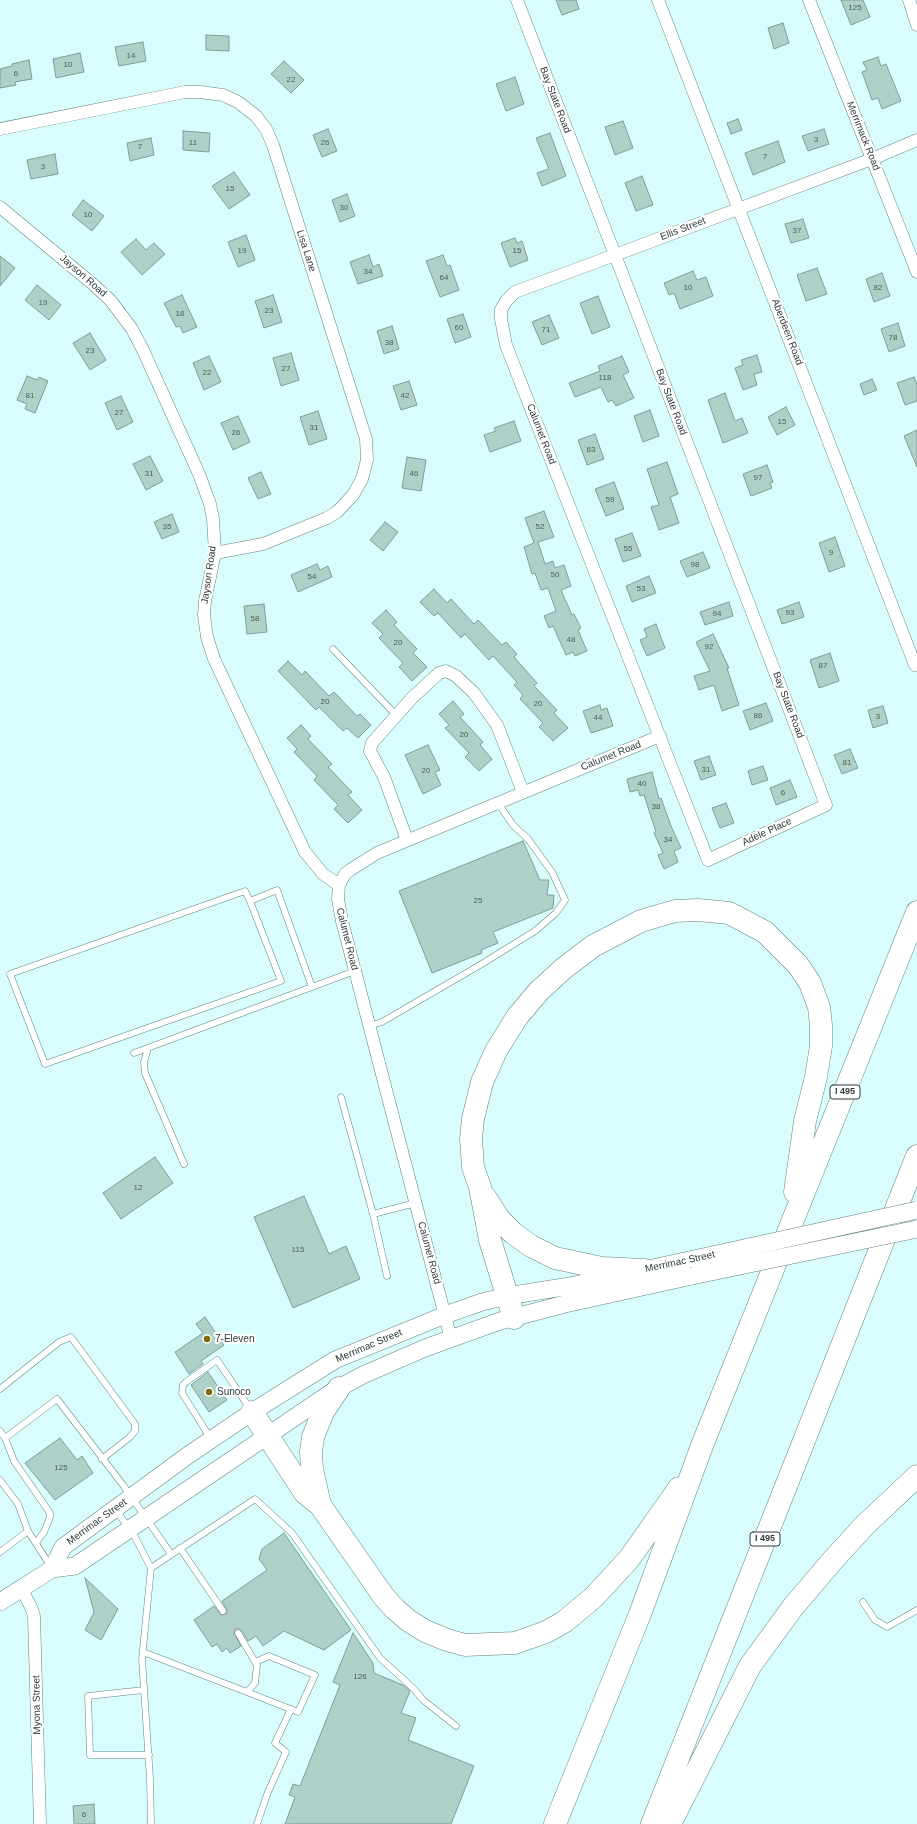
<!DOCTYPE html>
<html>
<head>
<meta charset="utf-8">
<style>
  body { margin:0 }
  canvas { display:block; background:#d9fcfd }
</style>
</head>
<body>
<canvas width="917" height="1824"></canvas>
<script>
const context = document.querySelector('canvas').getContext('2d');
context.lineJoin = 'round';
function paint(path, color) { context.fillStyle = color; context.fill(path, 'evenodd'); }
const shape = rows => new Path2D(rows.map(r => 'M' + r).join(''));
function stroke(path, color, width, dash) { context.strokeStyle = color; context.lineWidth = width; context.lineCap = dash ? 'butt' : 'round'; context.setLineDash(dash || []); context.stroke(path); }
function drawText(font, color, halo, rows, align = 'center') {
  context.font = font + ' Helvetica,sans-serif'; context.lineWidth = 4; context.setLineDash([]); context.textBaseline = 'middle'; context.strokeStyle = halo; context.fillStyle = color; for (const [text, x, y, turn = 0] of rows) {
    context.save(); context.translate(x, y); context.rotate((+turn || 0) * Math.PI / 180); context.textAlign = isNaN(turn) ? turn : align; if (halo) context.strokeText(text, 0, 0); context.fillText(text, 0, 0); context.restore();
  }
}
const building = shape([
  [556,0,576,0,579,9,562,15,556,0],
  [841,0,863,0,870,17,851,25,841,0],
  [783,23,789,43,774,49,768,28,783,23],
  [206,35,229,36,229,51,206,50,206,35],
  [143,42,146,61,119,66,115,47,143,42],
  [80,53,84,72,56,78,53,59,80,53],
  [878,57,881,66,886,64,901,101,882,109,878,98,872,100,862,72,867,70,863,62,878,57],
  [29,60,32,79,15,82,16,85,0,88,0,69,12,66,12,64,29,60],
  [284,61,304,80,291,93,271,74,284,61],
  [515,77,524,104,506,111,496,84,515,77],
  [738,119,742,130,731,134,727,123,738,119],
  [623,121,633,148,615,155,605,127,623,121],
  [328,129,337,151,322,157,313,135,328,129],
  [824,129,829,144,808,151,802,136,824,129],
  [183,131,210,133,209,152,183,150,183,131],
  [550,133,566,176,542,186,537,173,549,169,536,138,550,133],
  [151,138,154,155,130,161,127,143,151,138],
  [778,141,785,162,753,175,745,153,778,141],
  [55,154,58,174,31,179,27,160,55,154],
  [234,172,250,195,229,209,212,186,234,172],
  [642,176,653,205,636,211,625,183,642,176],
  [347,194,355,216,340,222,332,200,347,194],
  [83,200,104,216,92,231,72,215,83,200],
  [803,219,809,238,791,243,785,224,803,219],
  [246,235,255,260,238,267,228,242,246,235],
  [515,238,517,243,522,241,528,260,510,267,501,243,515,238],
  [136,239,146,250,154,243,165,254,142,275,121,252,136,239],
  [369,255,373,267,379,264,383,276,358,284,350,262,369,255],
  [443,255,447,266,450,265,459,290,440,297,426,261,443,255],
  [0,256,15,268,0,286,0,256],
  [817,268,827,294,806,301,797,275,817,268],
  [693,271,697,280,706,277,713,296,680,309,674,293,669,295,664,283,693,271],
  [882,273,890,296,874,302,866,279,882,273],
  [37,285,61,305,49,320,25,300,37,285],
  [182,295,197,327,183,333,180,326,176,327,164,303,182,295],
  [273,295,282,322,264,328,255,301,273,295],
  [598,296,610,327,592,334,580,303,598,296],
  [463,314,471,337,455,343,447,319,463,314],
  [549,315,559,338,542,345,532,322,549,315],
  [898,323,905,346,889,352,881,329,898,323],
  [392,326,399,349,384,354,377,331,392,326],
  [90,333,106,360,90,370,73,343,90,333],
  [291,353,299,380,281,386,273,358,291,353],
  [757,355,762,372,754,374,757,385,743,390,735,368,743,365,741,360,757,355],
  [209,356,221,382,204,390,193,363,209,356],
  [622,356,629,372,623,375,634,398,616,406,612,400,608,402,601,387,575,397,569,383,600,371,598,366,622,356],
  [27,376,37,380,39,377,48,381,35,413,25,409,27,404,17,400,27,376],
  [914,377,917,384,917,401,905,405,897,383,914,377],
  [872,379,877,390,864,395,860,384,872,379],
  [409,381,417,405,401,410,393,386,409,381],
  [725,393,735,421,742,418,748,433,723,443,708,400,725,393],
  [121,396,133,422,117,430,105,403,121,396],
  [786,407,795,425,777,435,768,417,786,407],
  [650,410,659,436,643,442,634,416,650,410],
  [318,411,327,439,309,445,300,417,318,411],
  [238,416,250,442,233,450,221,423,238,416],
  [514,421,521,441,490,452,484,435,496,431,494,428,514,421],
  [917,430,917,467,904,436,917,430],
  [595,434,604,459,587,465,578,440,595,434],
  [150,456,163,481,146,490,133,464,150,456],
  [407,457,426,460,421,491,402,488,407,457],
  [667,462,678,494,670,497,679,523,659,530,651,507,659,505,647,469,667,462],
  [767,465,773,482,770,483,772,488,751,496,743,474,767,465],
  [261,472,271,494,258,499,248,478,261,472],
  [614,482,624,509,606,516,595,489,614,482],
  [544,511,554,537,538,542,545,564,553,561,555,568,564,565,571,586,561,590,572,615,574,614,581,628,578,630,587,651,575,656,573,652,566,655,553,626,549,628,544,616,556,611,548,588,541,590,535,573,532,574,524,547,534,543,525,518,544,511],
  [172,514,179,532,162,539,154,522,172,514],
  [385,522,398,532,383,551,370,540,385,522],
  [632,533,641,556,623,562,615,539,632,533],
  [835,537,845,566,829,572,819,543,835,537],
  [703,552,710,568,687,577,680,561,703,552],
  [317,564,320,570,328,566,332,577,298,592,291,575,317,564],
  [649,576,656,593,632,602,626,586,649,576],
  [434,589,447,603,451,599,474,624,478,620,502,645,506,642,517,654,514,657,537,683,534,686,557,710,554,713,568,728,553,741,539,727,543,723,520,699,523,695,514,685,517,682,493,656,489,660,465,634,461,638,438,613,434,616,420,602,434,589],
  [729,602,733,616,705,625,700,612,729,602],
  [799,602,804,617,782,624,777,610,799,602],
  [264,604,267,632,247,634,244,606,264,604],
  [386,610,397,622,394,625,417,649,413,653,427,667,412,681,399,667,403,663,379,638,383,634,372,623,386,610],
  [656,624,665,648,647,656,640,640,647,637,644,629,656,624],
  [713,634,729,668,727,668,739,705,722,711,714,685,699,690,694,676,710,671,696,642,713,634],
  [830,653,839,681,819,688,810,660,830,653],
  [288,661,302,675,305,671,329,696,334,692,357,716,360,714,371,725,358,738,347,728,343,731,319,707,316,710,278,671,288,661],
  [453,701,464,714,460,717,483,742,480,745,492,759,479,771,465,757,469,753,445,728,449,725,439,714,453,701],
  [766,703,773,721,750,730,743,711,766,703],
  [600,705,601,710,607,708,613,726,591,733,583,711,600,705],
  [883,706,888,723,873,728,868,710,883,706],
  [301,725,311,736,308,739,332,764,328,767,352,792,348,795,362,810,348,823,334,809,338,805,314,780,317,776,294,752,297,749,287,738,301,725],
  [428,745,440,770,435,772,441,785,423,794,405,755,428,745],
  [850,749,858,768,842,774,834,755,850,749],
  [709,756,716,775,701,780,694,761,709,756],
  [763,766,768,780,752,785,748,771,763,766],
  [652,772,659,799,661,798,671,826,681,848,674,851,678,862,664,869,658,855,663,853,654,833,656,832,644,795,640,796,638,790,630,792,627,779,652,772],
  [790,780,797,797,776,805,770,788,790,780],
  [726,803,734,823,720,828,712,808,726,803],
  [523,841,540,880,549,880,547,895,554,895,553,908,493,932,498,943,481,950,482,953,432,973,399,891,523,841],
  [155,1157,173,1183,121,1219,103,1193,155,1157],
  [304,1196,329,1254,346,1246,360,1279,293,1308,254,1217,304,1196],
  [205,1317,224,1345,201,1361,203,1364,189,1374,175,1352,203,1333,196,1324,205,1317],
  [208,1372,227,1400,209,1412,191,1385,208,1372],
  [60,1438,77,1460,82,1456,93,1473,55,1500,25,1463,60,1438],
  [284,1533,351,1630,324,1650,284,1631,263,1646,256,1636,248,1641,242,1631,238,1629,235,1629,234,1633,241,1646,230,1653,227,1648,222,1652,217,1644,212,1647,194,1620,214,1606,221,1615,226,1614,227,1610,222,1601,267,1570,259,1559,262,1549,284,1533],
  [85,1578,118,1609,101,1640,85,1630,94,1612,85,1578],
  [353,1633,373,1663,374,1673,403,1685,410,1691,401,1713,416,1718,408,1740,474,1766,451,1824,285,1824,295,1797,289,1795,293,1784,300,1786,340,1685,333,1682,353,1633],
  [94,1804,95,1824,74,1824,73,1806,94,1804]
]);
paint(building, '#afd0c8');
stroke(building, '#7f9e97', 1);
const lane = shape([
  [333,649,396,715],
  [250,901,245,891,10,974,45,1064,281,981,250,901,277,890,312,987],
  [369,1026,382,1022,480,965,535,931,556,913,565,900,552,872,528,839,513,825,498,803],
  [148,1048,144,1062,145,1073,184,1164],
  [134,1053,355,971],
  [341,1097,373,1214],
  [387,1276,373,1214,416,1203],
  [0,1389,59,1342,71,1337,135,1424,135,1431,130,1437,102,1459],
  [0,1431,5,1438],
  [211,1439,182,1393,183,1385,186,1382,217,1360,251,1410],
  [0,1480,18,1504,28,1531,51,1567],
  [116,1510,135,1537,151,1568,142,1659,150,1779,151,1824],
  [36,1543,44,1532,50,1517,50,1513,14,1461,5,1438,57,1399,123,1485,171,1554],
  [180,1548,223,1611],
  [0,1552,28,1531],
  [151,1568,255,1499,292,1533,380,1658,414,1689,423,1700,456,1726],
  [863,1602,875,1620,887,1627,917,1610],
  [143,1652,247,1692,255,1683,257,1665,238,1633],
  [144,1690,88,1696,90,1755,149,1755],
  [247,1692,298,1712,315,1675,269,1656,255,1662],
  [257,1824,268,1792,286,1752,275,1743,291,1709]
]);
const street = shape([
  [517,0,615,255,826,805,708,860,506,345,501,319,501,310,506,301,515,292,615,255,872,159,917,140],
  [658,0,915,665],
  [809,0,917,272],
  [909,0,917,25],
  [0,129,185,92,200,92,223,95,238,102,256,116,266,129,273,145,366,439,367,460,362,479,353,495,337,512,327,518,263,544,215,553],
  [0,207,94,285,111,301,132,329,143,350,199,474,210,504,213,519,215,553,205,601,204,615,207,637,214,659,305,852,323,874,339,885],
  [407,840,384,777,370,751,372,743,412,698,439,673,446,671,456,676,474,693,497,725,523,792],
  [451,1339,342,921,338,899,339,885,345,874,350,870,377,853,660,736],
  [21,1588,31,1607,34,1616,40,1824]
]);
const secondary = shape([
  [52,1569,63,1547,187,1456,252,1412,335,1360,445,1315,482,1302,507,1296,570,1286,694,1259],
  [0,1602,52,1569,75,1566,335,1390,363,1375,425,1348,500,1321,565,1304,692,1276]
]);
const highway = shape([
  [485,1197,500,1220,513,1233,531,1246,555,1258,602,1268,644,1270],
  [514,1318,490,1240,480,1187,473,1167,471,1139,473,1119,482,1082,496,1051,517,1017,539,991,563,969,593,946,641,921,675,911,698,910,729,913,765,932,798,965,810,983,819,1007,821,1025,821,1046,816,1077,805,1121,795,1192],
  [252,1412,305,1493,320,1505,384,1597,395,1609,409,1621,425,1631,447,1640,465,1645,515,1643,546,1632,564,1622,594,1597,629,1559,679,1488],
  [320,1505,312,1469,311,1452,313,1437,323,1412,339,1388],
  [555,1824,640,1614,703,1443,917,912],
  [652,1824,917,1156],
  [670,1824,750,1666,793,1607,833,1560,865,1525,917,1476]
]);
stroke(lane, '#638384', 7);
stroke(street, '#638384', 13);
stroke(secondary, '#638384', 18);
stroke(highway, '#638384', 23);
stroke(lane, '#fff', 6);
stroke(street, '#fff', 12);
stroke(secondary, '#fff', 17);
stroke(highway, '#fff', 22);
const secondaryBridge = shape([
  [694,1259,917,1210],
  [692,1276,917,1229]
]);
stroke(secondaryBridge, '#638384', 18, []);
stroke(secondaryBridge, '#fff', 17);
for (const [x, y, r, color] of [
  [207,1339,4,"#7c6d09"],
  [209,1392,4,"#7c6d09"]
]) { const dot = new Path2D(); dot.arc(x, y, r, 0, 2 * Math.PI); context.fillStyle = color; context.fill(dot); stroke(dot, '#fff', 1.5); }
drawText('8px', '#4e605f', null, [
  ["125",855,8],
  ["14",131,56],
  ["10",68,65],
  ["6",16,74],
  ["22",291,80],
  ["3",816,140],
  ["11",193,143],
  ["26",325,143],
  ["7",140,147],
  ["7",765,157],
  ["3",43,167],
  ["15",230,189],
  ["30",344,208],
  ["10",88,215],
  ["37",797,231],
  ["19",242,251],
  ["15",517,251],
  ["34",368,272],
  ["64",444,278],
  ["10",688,288],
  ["82",878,288],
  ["19",43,303],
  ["23",269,311],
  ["18",180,314],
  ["60",459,328],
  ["71",546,330],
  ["78",893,338],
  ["38",389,343],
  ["23",90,351],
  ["27",286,369],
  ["22",207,373],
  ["118",605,378],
  ["81",30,396],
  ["42",405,396],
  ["27",119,413],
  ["15",782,422],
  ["31",314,428],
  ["26",236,433],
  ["63",591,450],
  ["31",149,474],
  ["46",414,474],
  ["97",758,478],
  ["59",610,500],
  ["35",167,527],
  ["52",540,527],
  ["55",628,549],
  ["9",831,553],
  ["98",695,565],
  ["50",555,575],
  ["54",312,577],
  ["53",641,589],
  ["93",790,613],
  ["94",717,614],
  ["58",255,619],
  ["48",571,640],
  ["20",398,643],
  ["92",709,647],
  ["87",823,666],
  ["20",325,702],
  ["20",538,704],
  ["86",758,716],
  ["3",878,717],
  ["44",598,718],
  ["20",464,735],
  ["81",847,763],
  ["31",706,770],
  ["20",426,771],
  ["40",642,784],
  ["6",783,793],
  ["38",656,807],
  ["34",668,840],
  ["25",478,901],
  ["12",138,1188],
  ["115",298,1250],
  ["125",61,1468],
  ["126",360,1677],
  ["6",84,1815]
]);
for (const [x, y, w] of [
  [845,1092,30],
  [765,1539,30]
]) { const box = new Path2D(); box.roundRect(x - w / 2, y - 7, w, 14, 3); context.fillStyle = '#fff'; context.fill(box); stroke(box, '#2e3b3c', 1); }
drawText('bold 9px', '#2e3b3c', null, [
  ["I 495",845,1092],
  ["I 495",765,1539]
]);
drawText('10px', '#2e3b3c', '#fff', [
  ["Bay State Road",555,100,69],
  ["Merrimack Road",863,136,68],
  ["Ellis Street",683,229,-21],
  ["Lisa Lane",306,251,72],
  ["Jayson Road",83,276,41],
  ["Aberdeen Road",787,332,69],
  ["Bay State Road",671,402,69],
  ["Calumet Road",541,434,69],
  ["Jayson Road",209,575,-82],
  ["Bay State Road",788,705,69],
  ["Calumet Road",611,756,-22],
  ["Adele Place",767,832,-25],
  ["Calumet Road",347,939,76],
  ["Calumet Road",429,1253,75],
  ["Merrimac Street",680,1262,-12],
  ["Merrimac Street",369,1346,-23],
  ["Merrimac Street",97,1522,-36],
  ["Myona Street",37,1705,-91]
]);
drawText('10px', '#2e3b3c', '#fff', [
  ["7-Eleven",215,1339],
  ["Sunoco",217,1392]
], 'left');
</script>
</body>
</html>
